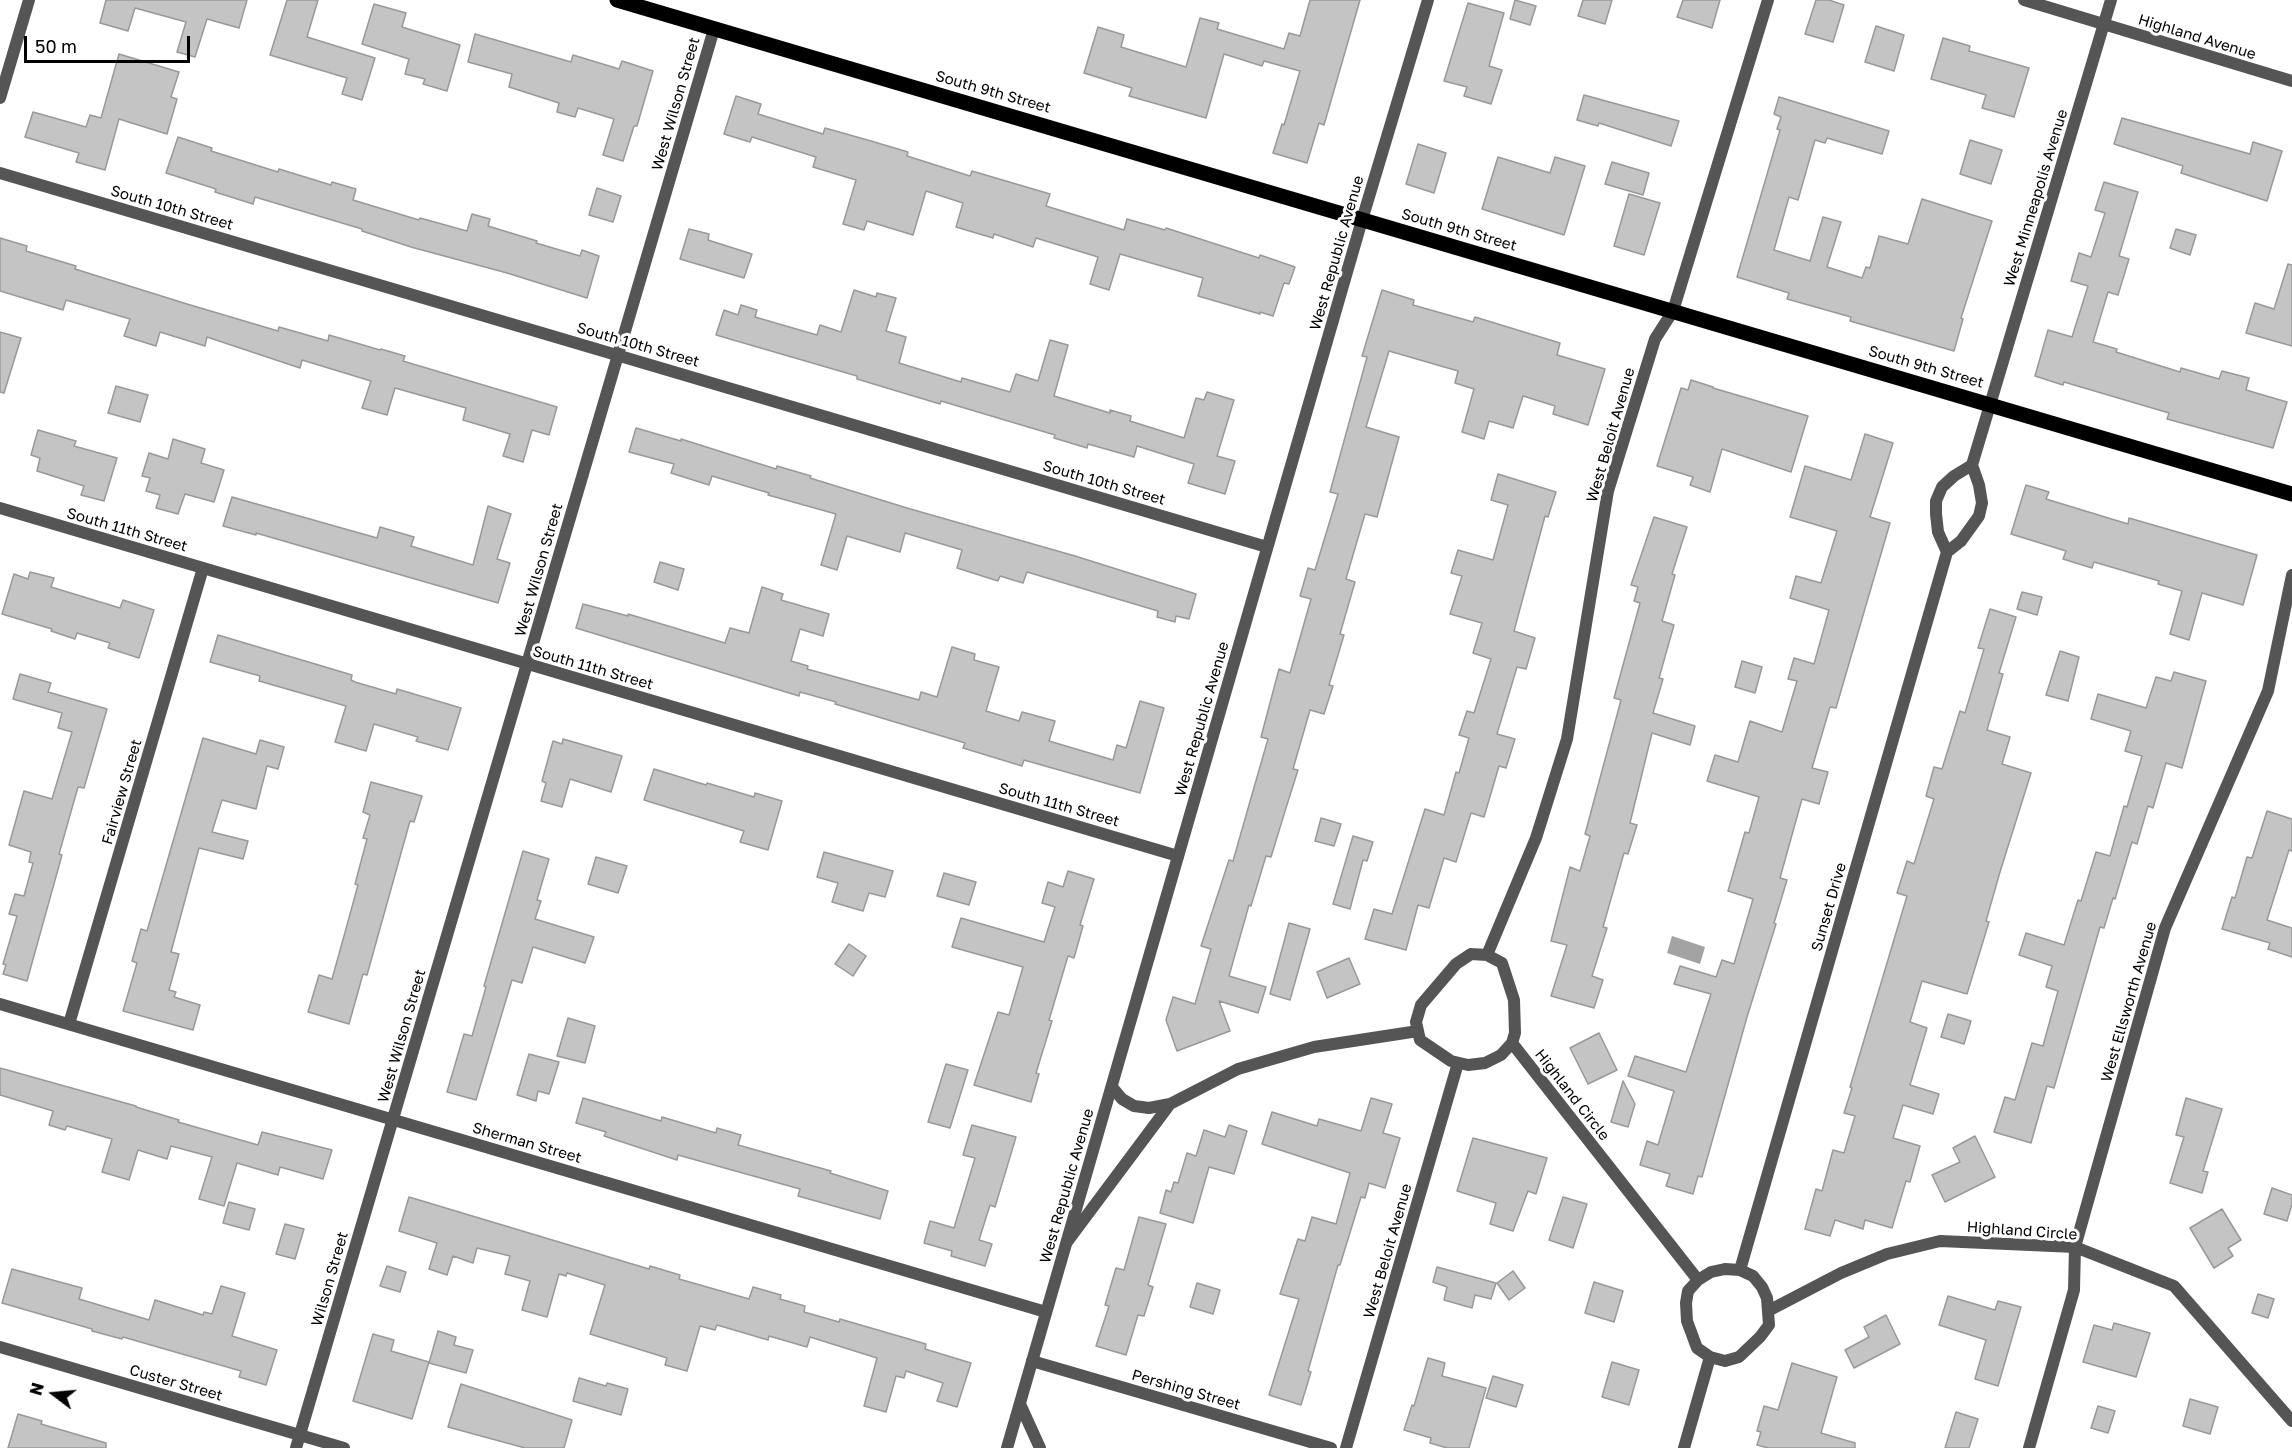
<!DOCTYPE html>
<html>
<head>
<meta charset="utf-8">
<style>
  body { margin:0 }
  #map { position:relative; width:2292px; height:1448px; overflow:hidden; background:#fff; font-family:"Golos Text",sans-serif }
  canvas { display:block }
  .north { position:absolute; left:24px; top:1364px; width:60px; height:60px; -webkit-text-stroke:4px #fff; paint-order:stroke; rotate:286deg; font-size:16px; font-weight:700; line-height:24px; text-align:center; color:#000 }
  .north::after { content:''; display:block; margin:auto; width:21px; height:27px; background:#000; clip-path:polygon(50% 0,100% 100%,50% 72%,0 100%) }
  .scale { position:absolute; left:24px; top:36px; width:166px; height:27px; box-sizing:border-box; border:3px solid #000; border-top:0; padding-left:8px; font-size:18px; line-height:21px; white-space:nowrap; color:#000; -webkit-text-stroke:4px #fff; paint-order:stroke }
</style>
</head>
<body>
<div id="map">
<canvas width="2292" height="1448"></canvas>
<div class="north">N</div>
<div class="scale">50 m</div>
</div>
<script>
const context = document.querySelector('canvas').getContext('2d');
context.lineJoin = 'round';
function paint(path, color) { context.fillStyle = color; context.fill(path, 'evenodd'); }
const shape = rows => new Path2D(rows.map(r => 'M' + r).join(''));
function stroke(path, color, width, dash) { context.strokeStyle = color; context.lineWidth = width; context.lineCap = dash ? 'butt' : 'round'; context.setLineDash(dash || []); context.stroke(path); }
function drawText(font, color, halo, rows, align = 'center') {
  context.font = font + ' "Golos Text",sans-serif'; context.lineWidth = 6; context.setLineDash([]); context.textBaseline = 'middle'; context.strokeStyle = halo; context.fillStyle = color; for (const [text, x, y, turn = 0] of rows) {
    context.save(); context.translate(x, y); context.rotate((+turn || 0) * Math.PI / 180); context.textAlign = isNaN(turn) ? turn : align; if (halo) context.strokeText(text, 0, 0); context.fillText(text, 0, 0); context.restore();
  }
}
paint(shape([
  [1672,936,1705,947,1700,964,1667,953]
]), '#a3a3a3');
const building = shape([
  [106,0,247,0,239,28,207,19,195,57,177,52,186,22,135,8,128,31,100,23,106,0],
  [287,0,318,0,307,37,375,58,362,100,342,94,347,78,270,55,287,0],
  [1310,0,1360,0,1324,125,1319,123,1307,163,1273,153,1282,124,1284,125,1300,71,1264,61,1262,66,1224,54,1206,118,1129,96,1132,88,1084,73,1098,27,1124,35,1121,47,1186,67,1200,18,1219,23,1217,29,1284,49,1289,33,1300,36,1310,0],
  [1515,0,1536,6,1530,25,1510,19,1515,0],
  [1583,0,1612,0,1605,24,1578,16,1583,0],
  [1683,0,1720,0,1712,28,1677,17,1683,0],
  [1816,0,1829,0,1844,5,1833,42,1805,34,1816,0],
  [1468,3,1504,13,1489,66,1502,70,1491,104,1464,96,1467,87,1444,81,1468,3],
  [374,4,406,13,402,27,460,45,447,91,423,84,425,79,405,74,409,59,362,44,374,4],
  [1876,26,1904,35,1894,71,1865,62,1876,26],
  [475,34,571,62,573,55,619,69,622,61,653,71,637,126,634,126,623,161,603,155,614,119,578,108,575,117,557,112,559,103,509,87,512,74,468,62,475,34],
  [1943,38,1970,46,1969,51,2029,68,2014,117,1982,108,1986,95,1931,79,1943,38],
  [119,54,179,72,171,97,177,99,167,134,119,119,105,170,76,162,79,153,25,137,33,112,86,127,90,115,101,118,119,54],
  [1584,95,1679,121,1671,146,1599,123,1598,126,1577,120,1584,95],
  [736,96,761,104,758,114,823,134,825,128,871,141,908,152,907,156,970,176,972,171,1050,194,1046,206,1124,230,1127,219,1165,230,1166,228,1259,258,1260,255,1295,267,1289,284,1284,283,1273,316,1260,312,1260,314,1198,296,1203,278,1120,254,1109,290,1090,284,1098,257,1036,238,1033,247,994,234,993,238,956,227,963,203,926,191,913,235,867,221,864,230,843,224,856,180,813,167,816,157,752,137,750,142,724,134,736,96],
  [1779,97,1889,131,1882,154,1827,138,1825,143,1815,140,1798,200,1789,197,1774,250,1810,261,1823,217,1841,222,1827,267,1862,278,1866,267,1870,268,1879,236,1908,244,1922,199,1992,221,1961,318,1963,319,1954,351,1850,321,1851,317,1787,299,1789,293,1737,277,1780,130,1777,129,1781,117,1774,114,1779,97],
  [2122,118,2250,154,2253,142,2282,151,2267,201,2181,173,2183,166,2114,144,2122,118],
  [178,137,212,148,211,151,278,172,279,169,331,185,332,182,356,189,353,200,419,220,420,218,467,231,472,214,490,219,488,226,537,241,536,243,580,256,582,250,599,256,587,298,507,273,411,247,362,231,362,229,255,197,253,204,215,192,216,189,166,173,178,137],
  [1970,140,2002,150,1991,184,1960,174,1970,140],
  [1418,144,1446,153,1434,193,1406,184,1418,144],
  [1498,157,1550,173,1555,157,1585,166,1564,235,1482,209,1498,157],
  [1612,162,1649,173,1643,195,1605,184,1612,162],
  [2104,182,2138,192,2119,256,2129,259,2118,295,2108,292,2093,342,2117,349,2116,352,2180,372,2181,368,2219,379,2222,371,2249,378,2246,390,2287,402,2273,448,2167,419,2169,413,2064,382,2063,385,2035,376,2048,330,2072,337,2088,286,2071,281,2079,253,2091,257,2105,213,2095,210,2104,182],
  [597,188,621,196,613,222,589,215,597,188],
  [1629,194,1660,203,1644,255,1614,246,1629,194],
  [689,229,709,234,708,240,752,254,744,278,680,259,689,229],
  [2176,229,2196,235,2190,255,2170,248,2176,229],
  [0,238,27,246,26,251,76,266,75,269,187,304,278,331,279,327,328,341,329,335,380,350,381,349,405,356,403,361,557,407,549,435,532,430,523,462,503,456,510,434,463,420,466,408,395,388,387,415,362,408,371,381,302,360,300,368,207,337,205,346,160,332,156,346,124,336,130,319,66,300,63,310,0,291,0,238],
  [2288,264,2292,265,2292,346,2246,333,2255,303,2274,309,2288,264],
  [854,290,876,297,877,293,896,298,886,331,906,337,899,363,961,382,962,378,1010,392,1016,374,1038,381,1050,340,1068,345,1054,396,1110,413,1110,410,1131,416,1130,421,1184,438,1196,398,1204,400,1207,392,1234,400,1217,456,1235,461,1225,494,1188,483,1194,464,1137,446,1134,457,1088,444,1087,448,1054,438,1055,435,941,401,940,404,857,379,857,376,716,335,724,310,738,315,741,305,757,310,755,317,817,335,820,325,841,332,854,290],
  [1382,290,1414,300,1413,305,1473,322,1475,317,1560,343,1557,355,1605,369,1588,425,1553,414,1555,406,1523,396,1513,428,1489,421,1484,439,1462,432,1474,389,1455,383,1458,371,1389,351,1366,427,1399,437,1377,517,1365,514,1346,579,1355,582,1340,634,1344,635,1329,685,1333,686,1324,714,1310,710,1293,769,1298,770,1286,808,1271,857,1266,856,1251,906,1249,905,1229,976,1266,987,1258,1013,1219,1001,1230,1031,1177,1051,1166,1020,1173,997,1195,1004,1211,949,1201,946,1229,860,1233,861,1251,798,1268,739,1261,737,1279,669,1290,673,1311,599,1300,596,1308,568,1315,570,1338,494,1330,492,1367,357,1362,356,1382,290],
  [0,332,21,338,4,393,0,392,0,332],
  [1691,380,1713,387,1713,388,1808,416,1791,472,1722,449,1710,492,1690,485,1693,477,1657,466,1681,388,1688,390,1691,380],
  [116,386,148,395,140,422,108,413,116,386],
  [636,428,681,441,681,439,776,469,777,466,811,476,810,478,907,508,1075,556,1196,594,1189,619,1176,616,1175,622,1157,617,1158,611,1027,572,1023,583,1000,576,998,581,957,568,962,550,905,533,900,552,847,536,837,570,821,565,836,514,768,495,769,493,712,476,709,485,671,473,674,464,629,452,636,428],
  [38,430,76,441,74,446,117,458,104,501,81,495,84,486,37,471,40,458,31,455,38,430],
  [1865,434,1893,443,1870,517,1890,523,1836,708,1830,707,1812,768,1828,772,1819,804,1802,799,1780,878,1787,880,1774,923,1776,924,1747,1017,1702,1177,1698,1176,1693,1194,1666,1186,1670,1174,1640,1165,1647,1141,1658,1145,1674,1091,1628,1076,1635,1056,1686,1072,1711,994,1674,984,1680,966,1716,977,1722,960,1734,964,1753,899,1728,891,1745,832,1749,833,1759,797,1707,781,1715,755,1738,762,1750,721,1782,732,1797,681,1788,679,1794,658,1814,664,1829,610,1790,598,1796,576,1821,583,1837,531,1790,517,1805,466,1851,480,1865,434],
  [173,439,205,449,201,463,224,470,214,502,185,494,178,514,156,508,160,495,146,491,150,478,142,476,149,453,168,459,173,439],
  [1498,474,1556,492,1548,517,1545,516,1514,631,1535,638,1526,669,1517,667,1497,734,1515,739,1506,768,1499,766,1484,817,1471,813,1456,862,1444,858,1429,908,1418,905,1406,950,1365,939,1374,909,1392,914,1425,809,1444,815,1456,772,1459,773,1469,738,1459,735,1467,711,1474,713,1491,659,1473,653,1482,623,1450,614,1462,576,1451,573,1458,550,1493,560,1508,505,1491,500,1498,474],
  [2026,485,2049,492,2046,499,2128,524,2129,518,2257,555,2243,605,2202,593,2189,640,2170,634,2182,591,2158,584,2159,581,2094,562,2092,568,2063,559,2066,551,2011,534,2026,485],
  [232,497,377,538,380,527,414,537,411,546,473,565,488,506,511,514,497,559,510,563,498,603,256,533,256,535,223,526,232,497],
  [1654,517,1687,527,1672,574,1675,575,1662,621,1674,625,1659,678,1663,679,1653,713,1695,726,1690,745,1652,733,1630,823,1637,825,1628,854,1624,853,1603,927,1607,928,1592,976,1603,980,1594,1008,1551,996,1567,945,1551,941,1570,867,1580,871,1590,836,1585,834,1621,700,1614,698,1640,603,1634,601,1638,587,1631,585,1654,517],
  [660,562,684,569,678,590,654,582,660,562],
  [30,572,54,578,51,587,120,608,123,600,154,610,139,658,108,648,110,643,77,633,75,639,51,631,52,629,2,614,14,574,28,579,30,572],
  [762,587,783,594,781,600,829,614,823,636,800,629,791,661,808,666,807,669,919,700,921,692,937,697,952,647,975,654,974,660,999,667,986,711,1019,721,1022,712,1055,721,1049,741,1113,760,1117,745,1126,748,1140,701,1164,708,1140,793,1024,760,1022,766,963,748,965,743,835,704,836,702,800,692,799,696,576,628,583,604,628,616,628,614,725,643,730,628,749,633,762,587],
  [2022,592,2042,597,2037,615,2017,609,2022,592],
  [1990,609,2016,617,1999,673,2003,674,1987,730,2010,737,2002,764,2031,773,2000,872,1986,921,1989,922,1967,994,1922,981,1910,1022,1927,1028,1910,1085,1939,1094,1933,1114,1903,1105,1893,1138,1920,1146,1910,1182,1906,1181,1892,1228,1865,1220,1863,1229,1835,1220,1830,1236,1805,1229,1816,1189,1822,1191,1833,1150,1844,1153,1855,1116,1844,1113,1852,1088,1850,1087,1907,896,1897,893,1907,861,1914,864,1934,799,1926,796,1934,767,1942,769,1960,711,1965,713,1984,649,1978,648,1990,609],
  [218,635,352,675,351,680,355,682,396,694,397,689,461,708,448,750,416,741,418,737,374,724,366,751,335,742,346,706,259,681,260,676,210,662,218,635],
  [2060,651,2079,657,2068,701,2046,695,2060,651],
  [1742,661,1762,667,1755,693,1735,687,1742,661],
  [2174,672,2206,681,2182,768,2166,763,2153,808,2148,806,2137,844,2132,842,2115,899,2113,898,2104,928,2100,927,2054,1088,2047,1086,2031,1143,1994,1132,2005,1097,2015,1100,2032,1043,2043,1046,2058,991,2046,987,2052,966,2019,955,2026,933,2064,945,2078,900,2081,901,2096,852,2110,856,2124,806,2127,807,2142,756,2125,751,2131,731,2091,719,2098,694,2146,708,2156,677,2171,681,2174,672],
  [20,674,51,683,48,692,107,709,84,788,78,787,59,854,62,855,27,981,3,974,6,965,3,964,17,916,9,914,15,894,24,896,33,863,29,862,31,852,9,845,24,791,52,799,72,732,58,728,62,713,13,699,20,674],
  [203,738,256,754,260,740,284,747,278,769,267,766,256,809,222,800,212,832,248,841,243,859,199,848,171,952,179,954,169,990,176,992,174,997,200,1005,193,1030,123,1011,137,963,132,961,141,929,147,931,203,738],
  [563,739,622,756,611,792,570,779,562,807,541,801,546,783,542,781,553,741,562,744,563,739],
  [654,769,706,785,707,783,754,797,755,793,782,801,768,850,740,842,744,831,644,800,654,769],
  [371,782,422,796,414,822,410,821,367,975,363,974,349,1024,308,1012,319,975,332,979,344,936,358,885,355,884,367,839,363,838,370,815,363,812,371,782],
  [2267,811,2292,819,2292,851,2289,850,2267,920,2292,928,2292,957,2268,949,2270,943,2222,929,2232,897,2235,898,2247,857,2252,858,2267,811],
  [1321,818,1341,824,1334,846,1315,841,1321,818],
  [1353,836,1373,842,1367,861,1363,860,1350,909,1333,904,1353,836],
  [523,851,549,859,537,900,541,901,535,919,594,937,585,963,533,947,522,983,512,980,476,1100,447,1092,464,1034,472,1036,486,987,484,986,523,851],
  [824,852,893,871,885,897,869,893,863,911,832,902,838,883,817,877,824,852],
  [596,857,627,866,618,893,588,884,596,857],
  [1068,871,1094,879,1080,925,1083,926,1074,958,1068,956,1049,1020,1052,1021,1036,1073,1039,1074,1031,1102,974,1085,998,1012,1009,1015,1023,967,952,947,961,918,1044,942,1055,907,1042,903,1048,882,1063,887,1068,871],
  [944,873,976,882,969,905,937,896,944,873],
  [1289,923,1310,929,1290,1000,1270,994,1289,923],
  [849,944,866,956,853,976,835,964,849,944],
  [1349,958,1360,984,1327,998,1317,972,1349,958],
  [1948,1014,1971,1021,1964,1044,1941,1037,1948,1014],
  [568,1018,595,1026,585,1063,557,1056,568,1018],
  [1599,1033,1617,1070,1588,1084,1570,1048,1599,1033],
  [529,1054,559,1062,549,1094,538,1091,536,1101,517,1095,529,1054],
  [946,1064,968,1070,950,1128,928,1122,946,1064],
  [0,1068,136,1106,136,1107,179,1120,178,1122,258,1145,262,1132,332,1150,323,1179,280,1167,278,1175,237,1163,224,1206,199,1199,212,1157,171,1146,167,1159,138,1150,129,1180,102,1172,112,1139,67,1126,65,1130,49,1125,53,1111,0,1095,0,1068],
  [1623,1081,1635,1104,1628,1127,1611,1122,1623,1081],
  [583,1098,661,1121,662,1117,716,1133,717,1128,741,1135,738,1145,831,1171,830,1173,888,1191,880,1219,798,1196,800,1189,678,1155,677,1160,604,1136,606,1132,576,1123,583,1098],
  [1371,1098,1392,1104,1383,1133,1400,1138,1385,1188,1369,1183,1365,1198,1361,1197,1340,1265,1338,1265,1308,1371,1311,1372,1301,1405,1269,1395,1299,1299,1280,1294,1298,1239,1305,1241,1312,1217,1336,1224,1350,1173,1262,1144,1272,1112,1317,1126,1319,1119,1361,1131,1371,1098],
  [2186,1098,2222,1109,2203,1171,2208,1172,2202,1193,2170,1183,2184,1137,2176,1135,2186,1098],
  [972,1125,1016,1137,995,1207,990,1205,979,1240,992,1244,985,1266,951,1256,952,1251,924,1243,930,1221,954,1228,975,1158,963,1155,972,1125],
  [1229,1125,1247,1131,1234,1174,1209,1167,1193,1223,1160,1213,1166,1190,1171,1192,1174,1182,1178,1183,1187,1153,1196,1156,1204,1130,1225,1137,1229,1125],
  [1975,1136,1995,1177,1945,1202,1932,1175,1960,1162,1953,1148,1975,1136],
  [1473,1138,1547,1158,1536,1194,1528,1191,1513,1231,1490,1224,1496,1203,1457,1191,1473,1138],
  [2272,1188,2292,1195,2292,1204,2287,1221,2264,1214,2272,1188],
  [409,1197,649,1269,650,1266,680,1275,679,1279,749,1299,753,1287,781,1295,780,1299,805,1306,804,1312,839,1322,840,1319,926,1344,925,1349,971,1363,957,1407,937,1401,943,1383,906,1371,904,1378,896,1376,886,1412,864,1406,877,1358,810,1337,807,1347,769,1336,768,1340,717,1325,715,1330,700,1326,687,1371,665,1365,667,1358,590,1334,605,1285,567,1273,566,1276,559,1274,547,1317,522,1310,530,1281,505,1274,510,1256,477,1248,473,1263,453,1256,447,1275,429,1269,437,1243,399,1231,409,1197],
  [1563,1197,1587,1204,1573,1248,1549,1240,1563,1197],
  [229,1202,255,1209,249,1230,223,1223,229,1202],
  [2222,1209,2241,1240,2228,1248,2233,1256,2214,1268,2190,1228,2222,1209],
  [1139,1217,1166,1224,1148,1285,1153,1287,1144,1316,1138,1315,1126,1355,1096,1346,1109,1306,1105,1305,1116,1268,1124,1270,1139,1217],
  [285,1224,304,1229,295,1259,276,1254,285,1224],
  [387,1266,406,1272,400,1292,380,1286,387,1266],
  [1437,1267,1496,1283,1491,1299,1475,1295,1472,1308,1444,1300,1447,1287,1433,1282,1437,1267],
  [12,1269,82,1288,79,1299,149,1320,155,1300,203,1315,204,1312,212,1314,221,1286,245,1293,232,1336,277,1350,266,1385,239,1377,241,1371,123,1337,122,1339,92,1331,92,1329,2,1303,12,1269],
  [1513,1271,1525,1288,1509,1300,1497,1283,1513,1271],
  [1594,1282,1623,1291,1614,1322,1585,1313,1594,1282],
  [1197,1283,1220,1290,1213,1314,1190,1307,1197,1283],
  [2258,1294,2274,1299,2268,1318,2252,1313,2258,1294],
  [1948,1296,1995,1310,1998,1301,2021,1307,1998,1386,1975,1379,1986,1340,1939,1325,1948,1296],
  [1886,1315,1900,1344,1854,1368,1845,1350,1869,1337,1864,1327,1886,1315],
  [2114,1323,2150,1333,2136,1377,2083,1362,2094,1325,2112,1330,2114,1323],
  [438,1331,456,1337,454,1345,473,1350,466,1373,429,1363,438,1331],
  [373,1334,394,1340,391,1351,429,1362,412,1419,353,1401,373,1334],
  [1428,1358,1445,1363,1442,1376,1486,1388,1469,1448,1447,1448,1430,1443,1431,1438,1404,1430,1412,1405,1414,1406,1428,1358],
  [1612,1362,1639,1370,1629,1405,1602,1397,1612,1362],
  [1792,1363,1837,1377,1821,1433,1855,1443,1855,1448,1768,1448,1757,1445,1761,1432,1757,1431,1764,1406,1778,1410,1792,1363],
  [1493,1376,1523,1385,1516,1407,1486,1398,1493,1376],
  [579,1378,606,1386,607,1383,628,1389,621,1415,573,1401,579,1378],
  [461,1384,572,1420,564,1448,525,1448,448,1427,461,1384],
  [2190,1399,2218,1407,2210,1434,2183,1426,2190,1399],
  [2098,1406,2115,1411,2108,1433,2091,1428,2098,1406],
  [1956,1412,1978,1419,1969,1448,1945,1448,1956,1412],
  [18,1414,42,1421,41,1424,106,1443,106,1448,8,1448,18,1414]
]);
paint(building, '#c4c4c4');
stroke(building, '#999', 1.5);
stroke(shape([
  [2024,0,2292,81],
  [0,98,29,0],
  [0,173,1267,547],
  [0,508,1178,856],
  [1947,552,1938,532,1936,514,1936,501,1942,487,1954,476,1972,465],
  [1471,954,1487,955,1502,963,1514,1000,1515,1033,1512,1043,1501,1055,1485,1063,1468,1065,1451,1061,1420,1040,1416,1022,1421,1005,1456,964,1471,954],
  [1487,955,1536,838,1567,739,1608,491,1655,339,1673,311,1768,0],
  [0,1004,1046,1312],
  [69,1024,203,568],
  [1512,1043,1698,1280],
  [1112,1087,1122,1099,1134,1106,1149,1108,1170,1104],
  [1067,1242,1170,1104,1238,1069,1314,1047,1418,1031],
  [1725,1269,1740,1270,1753,1276,1762,1287,1767,1298,1769,1325,1760,1337,1739,1357,1725,1361,1710,1357,1697,1348,1687,1321,1686,1303,1688,1291,1698,1280,1711,1272,1725,1269],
  [1740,1270,1947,552,1961,541,1979,516,1982,503,1979,485,1972,465,2111,0],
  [1768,1311,1841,1273,1887,1254,1940,1241,2075,1247,2174,1286,2292,1421],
  [0,1347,344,1448],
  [1032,1361,1331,1448],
  [1020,1404,1040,1448],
  [296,1448,714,29],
  [1346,1448,1458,1063],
  [1684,1448,1710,1357],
  [2029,1448,2074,1290,2075,1247,2165,928,2268,691,2292,575]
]), '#555', 12);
stroke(shape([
  [1007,1448,1362,220,1428,0]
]), '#555', 12);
stroke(shape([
  [617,0,2292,494]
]), '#000', 15);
drawText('15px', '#000', '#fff', [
  ["Highland Avenue",2197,37,17],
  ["South 9th Street",993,92,16],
  ["West Wilson Street",676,104,-74],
  ["West Minneapolis Avenue",2036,198,-73],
  ["South 10th Street",172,208,16],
  ["South 9th Street",1459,230,16],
  ["West Republic Avenue",1337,253,-74],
  ["South 10th Street",638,345,16],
  ["South 9th Street",1926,367,16],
  ["West Beloit Avenue",1611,435,-74],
  ["South 10th Street",1104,483,16],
  ["South 11th Street",127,530,16],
  ["West Wilson Street",539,570,-74],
  ["South 11th Street",593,668,16],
  ["West Republic Avenue",1202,719,-74],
  ["Fairview Street",122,792,-74],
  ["South 11th Street",1059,805,16],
  ["Sunset Drive",1829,907,-74],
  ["West Ellsworth Avenue",2129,1002,-74],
  ["West Wilson Street",402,1036,-74],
  ["Highland Circle",1572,1095,52],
  ["Sherman Street",527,1143,16],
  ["West Republic Avenue",1067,1186,-74],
  ["Highland Circle",2022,1231,4],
  ["West Beloit Avenue",1388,1251,-74],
  ["Wilson Street",330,1279,-74],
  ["Custer Street",176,1383,16],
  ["Pershing Street",1186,1390,16]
]);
</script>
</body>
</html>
